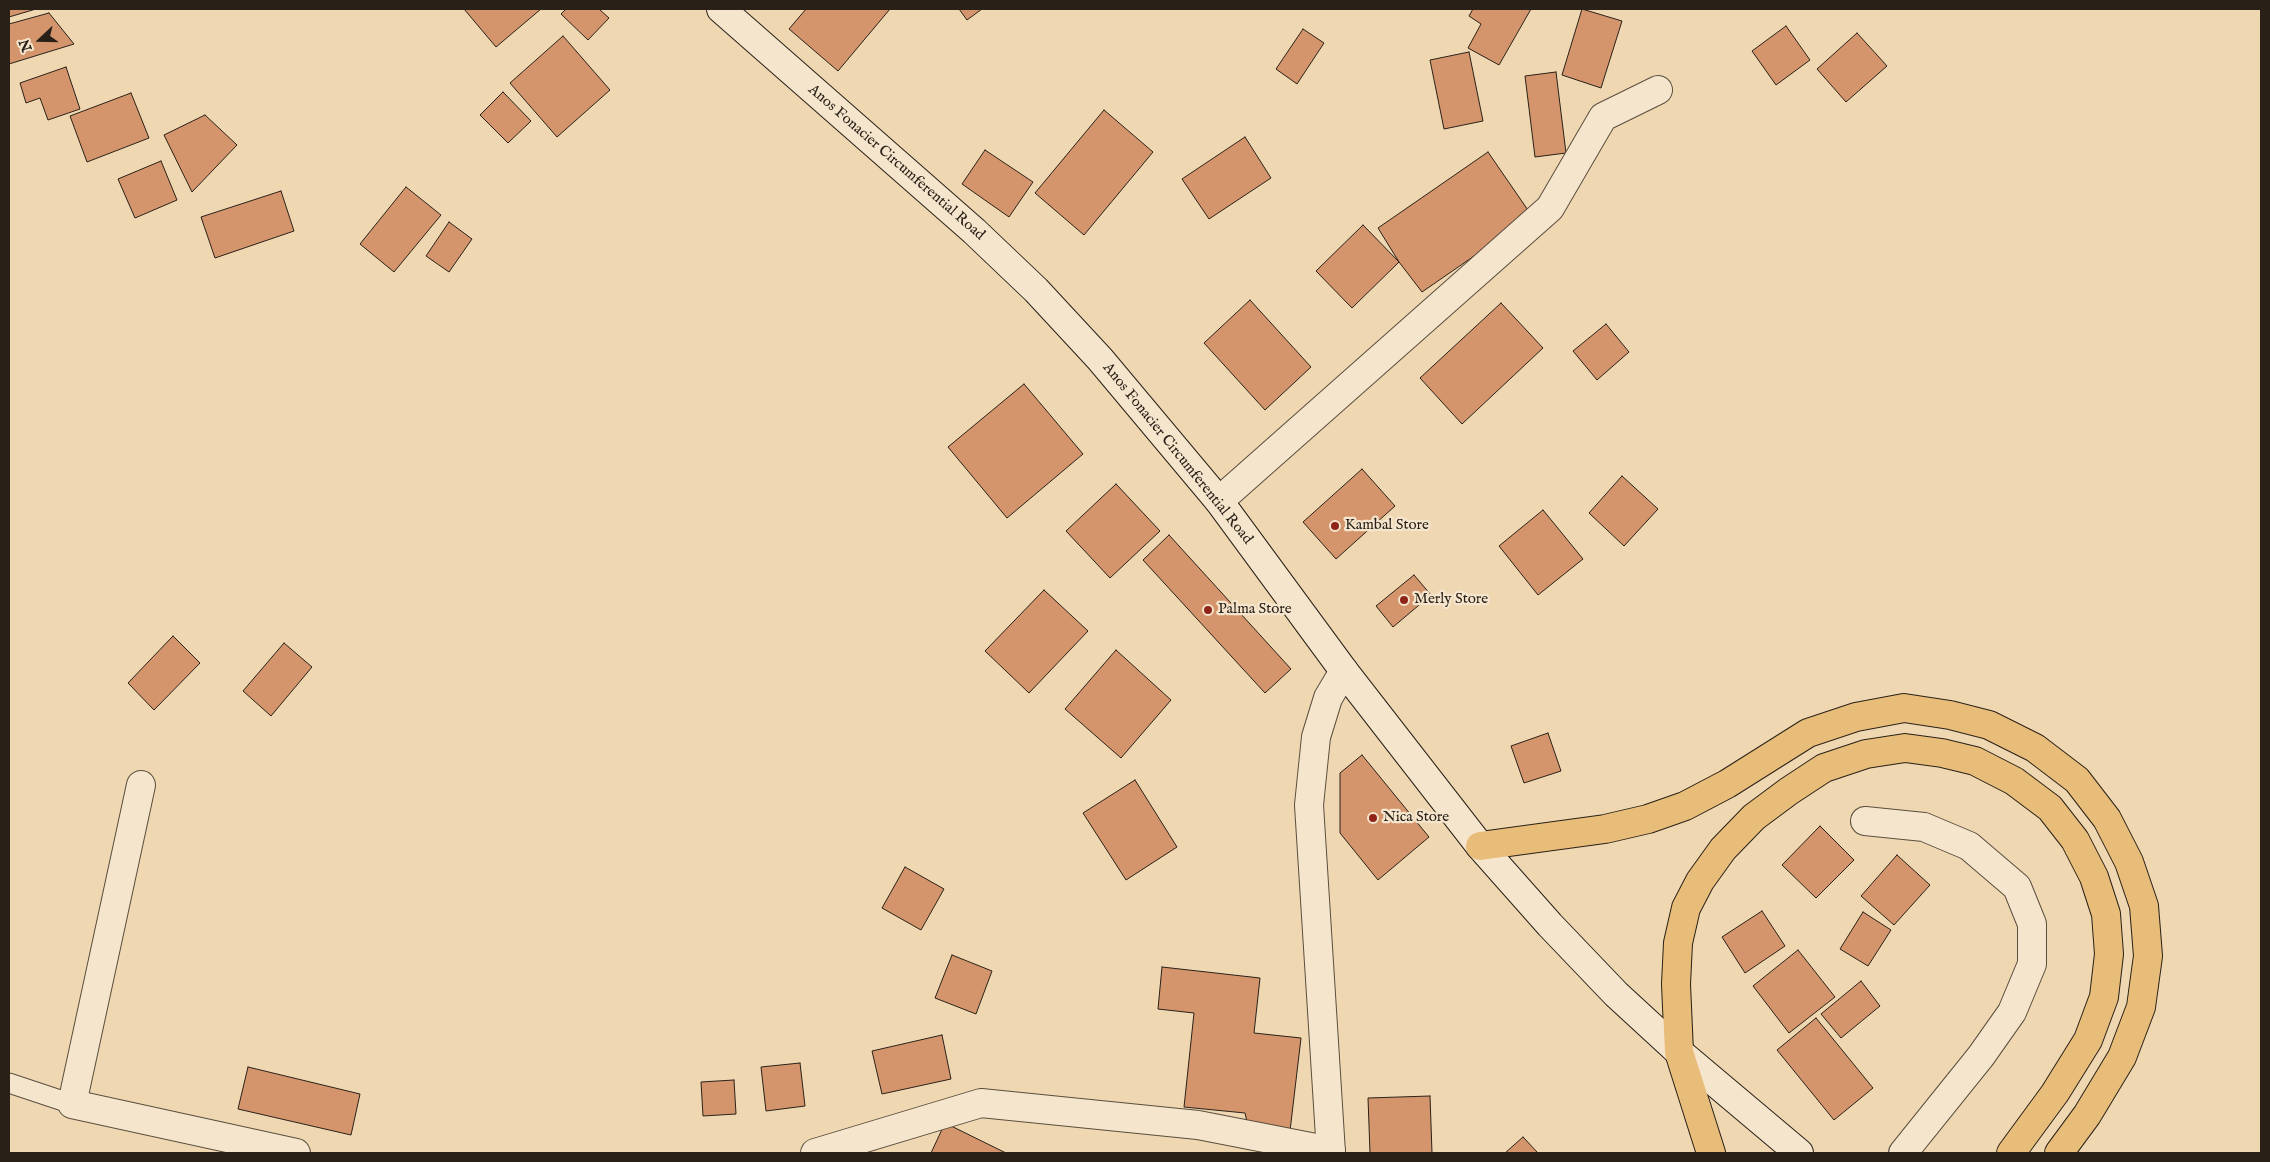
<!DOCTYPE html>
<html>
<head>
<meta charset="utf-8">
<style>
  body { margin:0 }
  #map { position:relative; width:2270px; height:1162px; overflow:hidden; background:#efd7b2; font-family:"IM FELL English",serif }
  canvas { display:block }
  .frame { position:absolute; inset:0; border:10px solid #292118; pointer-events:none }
  .north { position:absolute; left:15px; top:15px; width:50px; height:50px; -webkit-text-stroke:4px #f5e5cd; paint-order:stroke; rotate:249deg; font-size:14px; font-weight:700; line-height:20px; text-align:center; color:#292118 }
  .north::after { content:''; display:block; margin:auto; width:18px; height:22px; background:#292118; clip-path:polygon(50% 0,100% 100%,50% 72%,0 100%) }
</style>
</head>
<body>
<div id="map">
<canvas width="2270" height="1162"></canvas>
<div class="frame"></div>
<div class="north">N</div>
</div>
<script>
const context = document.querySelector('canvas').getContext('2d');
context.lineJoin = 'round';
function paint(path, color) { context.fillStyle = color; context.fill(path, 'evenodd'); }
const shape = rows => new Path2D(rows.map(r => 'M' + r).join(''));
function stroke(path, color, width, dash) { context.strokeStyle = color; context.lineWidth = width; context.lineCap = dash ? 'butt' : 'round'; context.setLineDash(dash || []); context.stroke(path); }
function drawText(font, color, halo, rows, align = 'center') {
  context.font = font + ' "IM FELL English",serif'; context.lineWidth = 4.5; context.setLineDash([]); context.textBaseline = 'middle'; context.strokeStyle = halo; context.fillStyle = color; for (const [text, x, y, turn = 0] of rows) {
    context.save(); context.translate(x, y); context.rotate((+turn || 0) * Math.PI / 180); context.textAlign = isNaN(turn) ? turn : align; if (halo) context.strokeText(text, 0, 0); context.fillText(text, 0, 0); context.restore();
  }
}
const building = shape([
  [9,9,36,9,9,17,9,9],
  [464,9,541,9,496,47,464,9],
  [566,9,599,9,609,18,588,40,561,14,566,9],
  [806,9,890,9,838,71,789,29,806,9],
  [959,9,982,9,967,20,959,9],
  [1473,9,1531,9,1499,65,1468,48,1481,24,1469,16,1473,9],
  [1582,9,1622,21,1601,88,1562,75,1582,9],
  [49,13,74,44,9,64,9,24,49,13],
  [1786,26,1810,60,1776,85,1752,51,1786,26],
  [1303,29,1324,43,1297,84,1276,69,1303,29],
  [1857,33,1887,66,1846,102,1817,69,1857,33],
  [563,36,610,90,557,137,510,83,563,36],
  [1469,52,1483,121,1444,129,1430,60,1469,52],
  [66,67,80,109,48,120,40,98,26,103,20,83,66,67],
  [1556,72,1566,153,1535,157,1525,76,1556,72],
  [503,92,531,121,508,143,480,115,503,92],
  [131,93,149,138,87,162,70,116,131,93],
  [1104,110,1153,152,1084,235,1035,193,1104,110],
  [205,115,237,145,192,192,164,135,205,115],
  [1245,137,1271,178,1209,219,1182,179,1245,137],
  [985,150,1033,182,1009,217,962,184,985,150],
  [1488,152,1532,216,1422,292,1399,262,1378,228,1488,152],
  [161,161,177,200,135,218,118,179,161,161],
  [406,187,441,215,394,272,360,244,406,187],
  [281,191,294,231,215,258,201,217,281,191],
  [449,222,472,239,449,272,426,256,449,222],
  [1363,225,1399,262,1352,308,1316,271,1363,225],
  [1250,300,1311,367,1265,410,1204,343,1250,300],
  [1501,303,1543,348,1462,424,1420,378,1501,303],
  [1606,324,1629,352,1597,380,1573,351,1606,324],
  [1024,384,1083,454,1007,518,948,447,1024,384],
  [1362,469,1395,506,1336,559,1303,522,1362,469],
  [1622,476,1658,509,1624,546,1589,513,1622,476],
  [1116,484,1160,531,1110,578,1066,531,1116,484],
  [1543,510,1583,559,1538,595,1499,546,1543,510],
  [1169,535,1291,669,1265,693,1143,560,1169,535],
  [1414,575,1431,595,1393,627,1376,606,1414,575],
  [1044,590,1088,631,1029,693,985,651,1044,590],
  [173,636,200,663,154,710,128,683,173,636],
  [284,643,312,667,271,716,243,691,284,643],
  [1116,650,1171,700,1121,758,1065,709,1116,650],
  [1548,733,1561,771,1524,783,1511,746,1548,733],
  [1362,755,1429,837,1378,880,1340,833,1340,773,1362,755],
  [1135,780,1177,847,1126,880,1083,813,1135,780],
  [1820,826,1854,860,1816,898,1782,865,1820,826],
  [1897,855,1930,885,1894,925,1861,896,1897,855],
  [905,867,944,889,921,930,882,908,905,867],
  [1762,911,1785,946,1745,973,1722,937,1762,911],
  [1863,912,1891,930,1868,966,1840,949,1863,912],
  [1798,950,1835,997,1789,1033,1753,986,1798,950],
  [952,955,992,971,976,1014,935,998,952,955],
  [1162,967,1260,978,1254,1033,1301,1038,1290,1131,1248,1126,1245,1113,1184,1107,1194,1013,1158,1009,1162,967],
  [1861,981,1880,1006,1841,1038,1821,1014,1861,981],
  [1816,1018,1873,1088,1834,1120,1777,1050,1816,1018],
  [942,1035,951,1079,882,1094,872,1051,942,1035],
  [800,1063,805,1106,766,1111,761,1067,800,1063],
  [248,1067,360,1094,351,1135,238,1109,248,1067],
  [734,1080,736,1114,703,1116,701,1082,734,1080],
  [1430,1096,1432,1153,1370,1153,1368,1098,1430,1096],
  [945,1123,1006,1153,931,1153,945,1123],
  [1523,1137,1538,1153,1505,1153,1523,1137]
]);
paint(building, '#d4956c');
stroke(building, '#292118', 1);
const service = shape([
  [9,1083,72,1104]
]);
const minor = shape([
  [1219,501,1550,208,1603,117,1658,90],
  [141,785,72,1104,296,1153],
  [1865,821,1924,827,1969,846,2017,887,2032,924,2032,964,2012,1012,1981,1056,1903,1153],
  [815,1153,981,1103,1198,1125,1331,1151]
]);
const tertiary = shape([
  [1331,1153,1309,805,1316,737,1328,698,1344,671]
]);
const secondary = shape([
  [721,9,974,231,1036,290,1100,359,1219,501,1344,671,1480,846,1550,925,1616,994,1679,1052,1799,1153]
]);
const primary = shape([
  [1480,846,1605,829,1648,819,1685,806,1727,784,1808,733,1856,717,1904,708,1950,715,1989,725,2035,748,2077,780,2107,819,2129,862,2144,906,2148,956,2141,1007,2122,1057,2087,1115,2059,1153],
  [1711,1153,1679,1052,1676,984,1678,943,1686,908,1700,881,1723,849,1754,817,1789,791,1824,768,1866,754,1905,748,1942,753,1975,761,2014,781,2050,808,2075,840,2094,877,2106,914,2109,954,2104,997,2088,1040,2055,1093,2011,1153]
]);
stroke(service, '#5a4e3e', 21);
stroke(minor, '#5a4e3e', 30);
stroke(tertiary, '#5a4e3e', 30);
stroke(secondary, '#292118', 30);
stroke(primary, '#292118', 30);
stroke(service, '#f5e5cd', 19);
stroke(minor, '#f5e5cd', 28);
stroke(tertiary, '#f5e5cd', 28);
stroke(secondary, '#f5e5cd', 28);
stroke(primary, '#e8bc79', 28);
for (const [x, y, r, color] of [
  [1335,526,5,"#8f2418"],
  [1404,600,5,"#8f2418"],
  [1208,610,5,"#8f2418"],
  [1373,818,5,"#8f2418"]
]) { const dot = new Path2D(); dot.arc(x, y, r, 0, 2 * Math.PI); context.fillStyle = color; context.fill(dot); stroke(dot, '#f5e5cd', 2); }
drawText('15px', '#292118', '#f5e5cd', [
  ["Anos Fonacier Circumferential Road",896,163,41],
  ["Anos Fonacier Circumferential Road",1177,454,51]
]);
drawText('15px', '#292118', '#f5e5cd', [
  ["Kambal Store",1345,526],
  ["Merly Store",1414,600],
  ["Palma Store",1218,610],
  ["Nica Store",1383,818]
], 'left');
</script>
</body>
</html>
